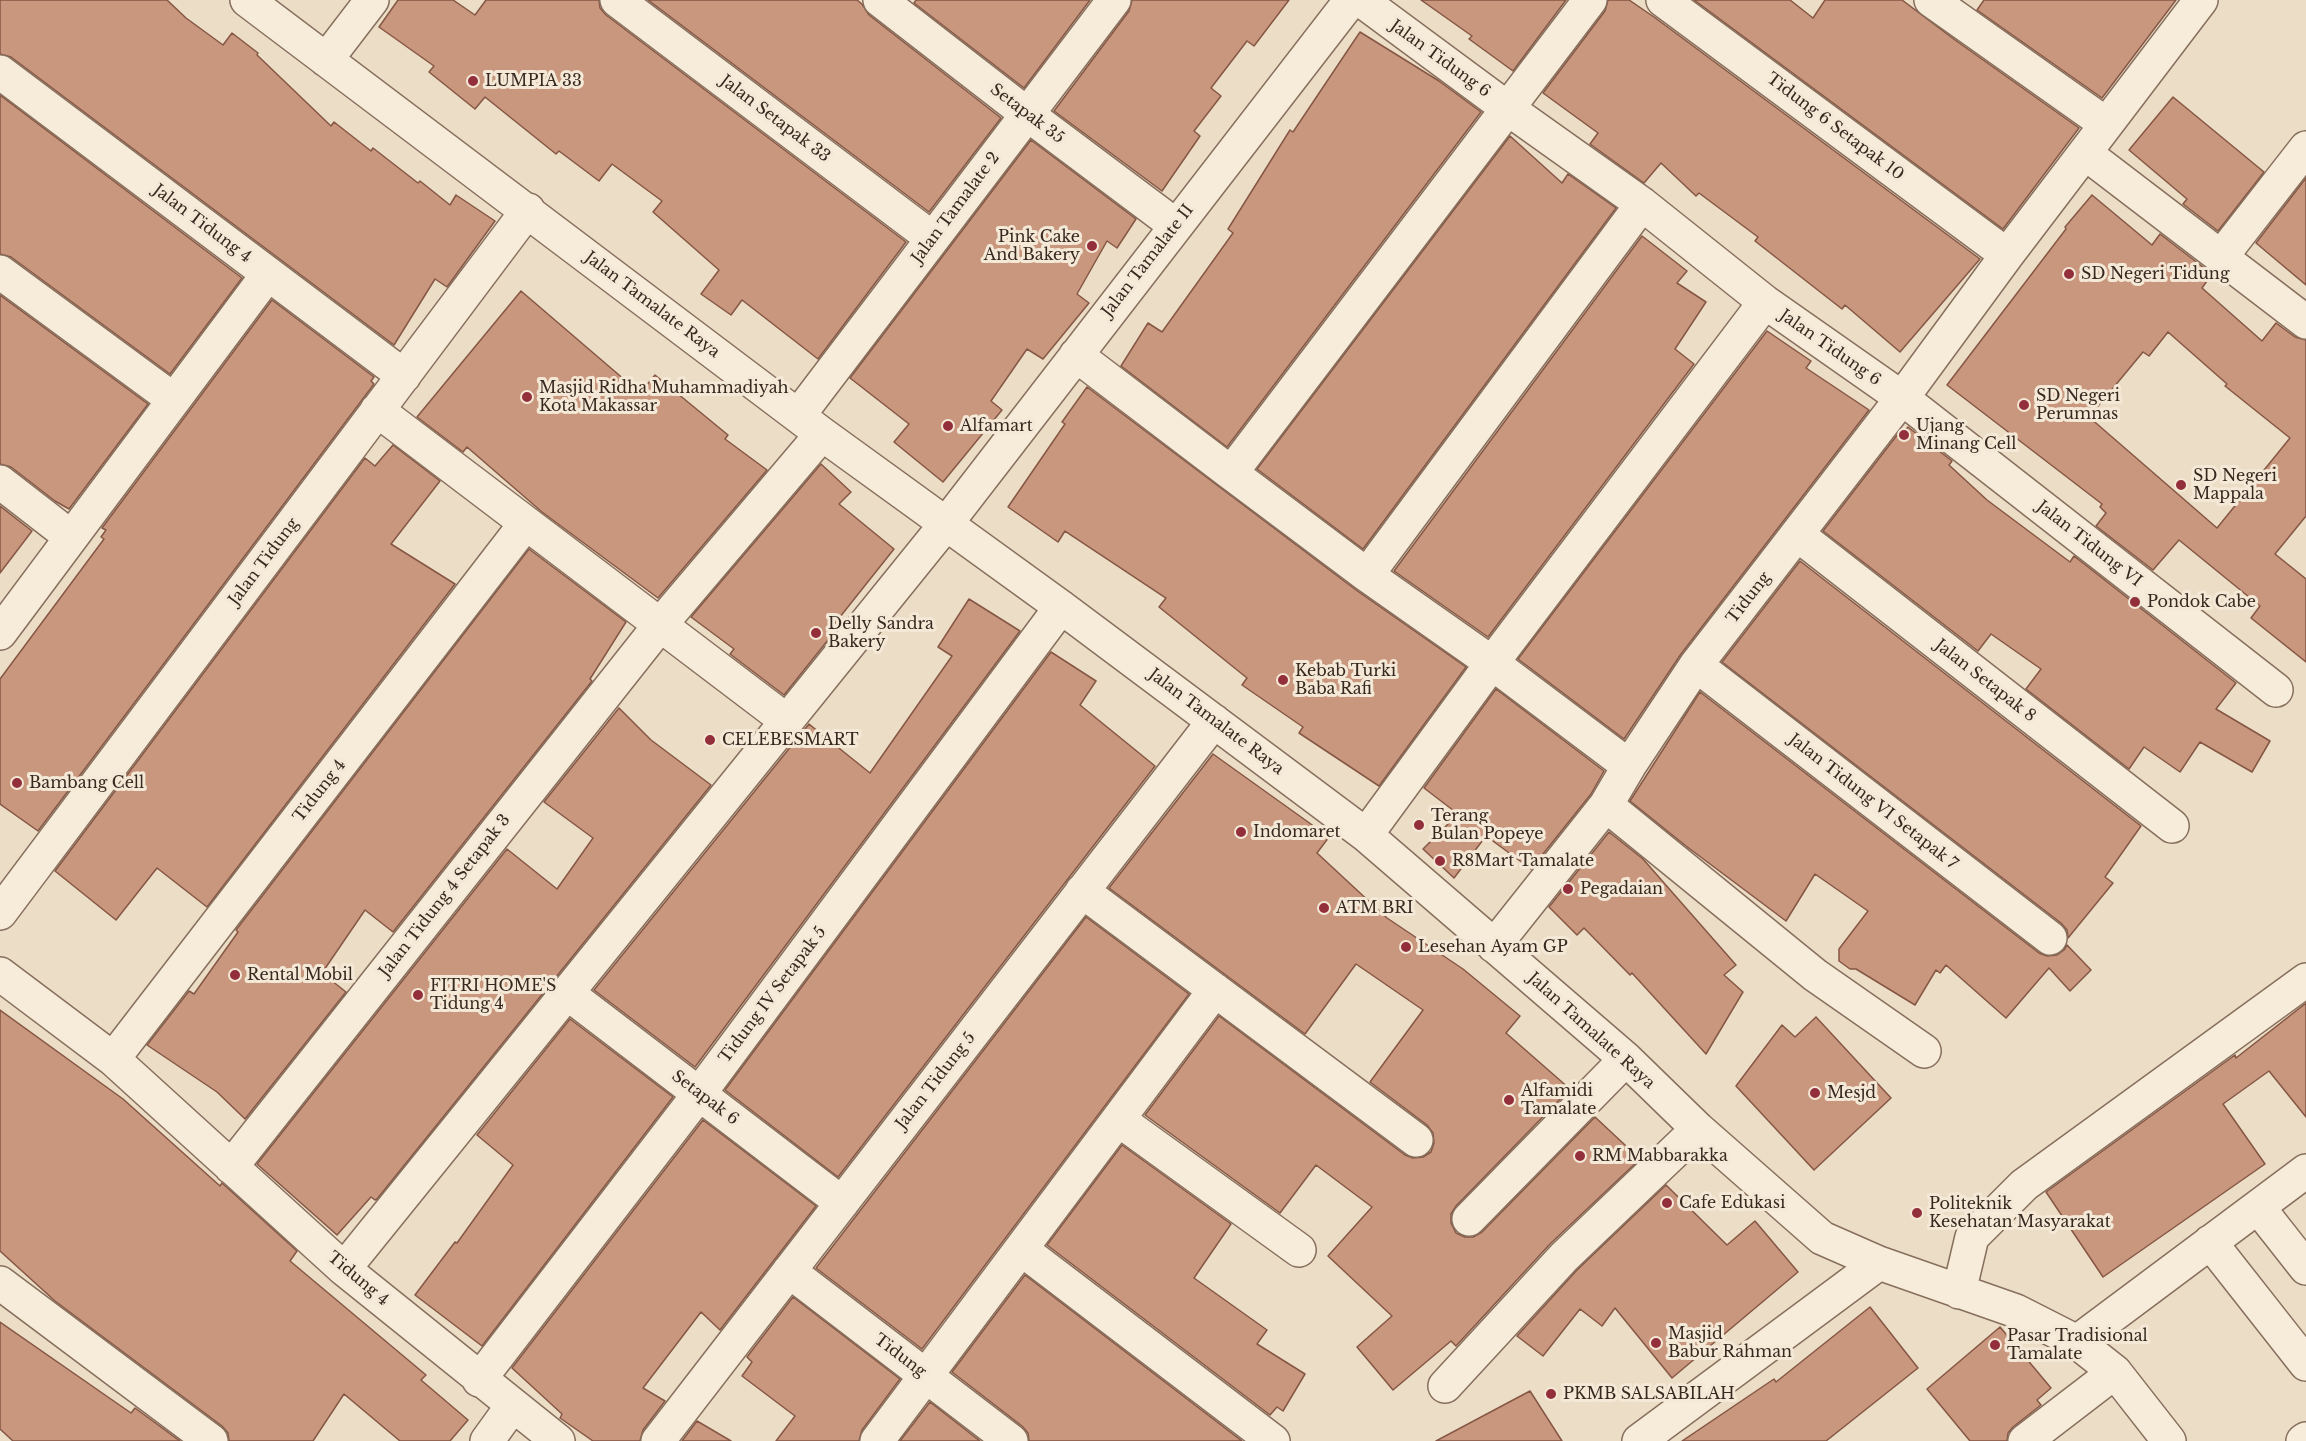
<!DOCTYPE html>
<html>
<head>
<meta charset="utf-8">
<style>
  body { margin:0 }
  canvas { display:block; background:#ecddc6 }
</style>
</head>
<body>
<canvas width="2306" height="1441"></canvas>
<script>
const context = document.querySelector('canvas').getContext('2d');
context.lineJoin = 'round';
function paint(path, color) { context.fillStyle = color; context.fill(path, 'evenodd'); }
const shape = rows => new Path2D(rows.map(r => 'M' + r).join(''));
function stroke(path, color, width, dash) { context.strokeStyle = color; context.lineWidth = width; context.lineCap = dash ? 'butt' : 'round'; context.setLineDash(dash || []); context.stroke(path); }
function drawText(font, color, halo, rows, align = 'center') {
  context.font = font + ' "Libre Baskerville",serif'; context.lineWidth = 6; context.setLineDash([]); context.textBaseline = 'middle'; context.strokeStyle = halo; context.fillStyle = color; for (const [text, x, y, turn = 0] of rows) {
    context.save(); context.translate(x, y); context.rotate((+turn || 0) * Math.PI / 180); context.textAlign = isNaN(turn) ? turn : align; if (halo) context.strokeText(text, 0, 0); context.fillText(text, 0, 0); context.restore();
  }
}
const building = shape([
  [0,0,167,0,186,18,223,45,232,33,258,53,257,55,331,126,334,122,371,151,373,148,418,183,420,181,450,205,456,195,495,221,447,287,435,279,394,345,11,57,0,54,0,0],
  [398,0,453,0,475,15,486,0,599,0,600,8,606,15,906,242,818,359,742,300,731,315,701,294,719,270,653,212,662,201,612,164,599,181,559,151,556,154,485,97,475,109,429,72,434,66,379,27,398,0],
  [648,0,857,0,862,4,869,15,1001,118,929,212,648,0],
  [916,0,1090,0,1024,88,914,3,916,0],
  [1132,0,1289,0,1254,46,1247,41,1211,88,1221,96,1194,131,1200,136,1162,191,1054,111,1129,11,1132,0],
  [1421,0,1566,0,1513,71,1469,39,1472,36,1421,0],
  [1608,0,1629,0,1654,17,1980,259,1900,352,1845,305,1842,309,1755,241,1758,237,1699,193,1696,196,1661,163,1644,183,1590,144,1598,133,1543,93,1605,11,1608,0],
  [1694,0,1790,0,1813,18,1825,0,1902,0,1955,40,2079,128,2003,229,1694,0],
  [1984,0,2176,0,2102,98,1977,10,1984,0],
  [1360,32,1439,81,1481,112,1227,447,1121,366,1148,323,1162,332,1233,233,1228,229,1290,130,1293,132,1360,32],
  [0,95,242,278,170,374,11,257,0,254,0,95],
  [2173,97,2264,172,2218,231,2183,204,2187,199,2129,150,2173,97],
  [1510,136,1562,183,1568,174,1616,208,1363,549,1257,469,1510,136],
  [1031,140,1136,219,1117,248,1107,241,1077,294,1089,303,1043,359,1027,349,991,401,1002,410,943,482,894,442,909,424,850,378,1031,140],
  [2306,178,2306,285,2256,243,2306,178],
  [2092,195,2152,245,2160,234,2212,274,2202,288,2262,341,2276,323,2295,337,2306,340,2306,516,2275,554,2306,579,2306,662,2251,618,2260,606,2179,540,2153,570,2096,526,2106,513,2100,507,2102,504,1947,385,2066,229,2065,227,2092,195],
  [2168,332,2227,384,2225,386,2290,438,2217,528,2089,417,2143,352,2149,356,2168,332],
  [1642,236,1687,271,1677,283,1706,302,1675,349,1694,364,1488,637,1394,571,1642,236],
  [521,291,640,393,655,375,728,435,725,439,767,470,658,598,542,512,467,447,463,452,417,417,521,291],
  [0,295,148,404,69,509,55,501,11,467,0,464,0,295],
  [272,300,374,377,371,381,374,384,38,831,0,804,0,679,104,539,101,537,106,530,102,528,272,300],
  [1767,331,1811,361,1806,368,1869,410,1681,654,1624,739,1518,659,1767,331],
  [1087,387,1356,590,1466,667,1379,786,1299,733,1303,727,1242,685,1247,678,1159,607,1166,598,1065,531,1058,542,1008,507,1065,424,1062,422,1087,387],
  [1908,427,1952,461,1949,465,1987,500,2070,562,2074,556,2236,683,2216,709,2270,741,2252,772,2200,742,2180,772,2144,747,2129,769,2026,689,2041,669,1991,634,1978,651,1823,531,1901,430,1904,432,1908,427],
  [393,445,440,481,391,544,455,584,207,907,157,868,116,920,55,871,365,458,375,466,393,445],
  [821,464,851,492,839,504,894,549,828,632,832,635,784,695,730,654,734,649,691,617,821,464],
  [0,506,32,531,0,573,0,506],
  [529,549,626,622,590,679,592,681,393,932,365,910,322,973,346,992,245,1119,217,1092,147,1045,189,991,194,994,238,932,236,930,529,549],
  [1800,561,2141,826,2105,877,2113,883,2068,938,2067,930,2061,923,1722,662,1800,561],
  [969,599,1020,631,695,1067,594,990,809,724,870,773,952,656,938,647,969,599],
  [1051,652,1096,681,1080,705,1155,766,838,1177,725,1090,1051,652],
  [1496,689,1604,771,1591,794,1531,869,1486,836,1454,878,1423,849,1458,814,1424,788,1496,689],
  [1700,692,2039,953,2047,956,2057,955,2064,950,2067,945,2091,970,2070,991,2049,968,2006,1018,1946,965,1940,973,1936,970,1915,1005,1856,969,1850,969,1839,961,1839,949,1868,911,1815,874,1786,921,1686,846,1630,801,1700,692],
  [619,708,651,740,711,785,377,1199,375,1200,371,1197,337,1235,257,1164,507,849,557,889,593,838,544,802,619,708],
  [1213,754,1329,837,1317,853,1387,918,1463,969,1520,1016,1506,1033,1570,1089,1456,1206,1451,1214,1451,1223,1456,1233,1465,1237,1473,1237,1482,1232,1595,1117,1640,1159,1550,1244,1456,1346,1451,1341,1393,1390,1357,1347,1392,1316,1328,1256,1372,1207,1316,1165,1280,1213,1145,1115,1219,1016,1405,1155,1413,1158,1423,1157,1431,1152,1434,1143,1433,1133,1427,1125,1370,1082,1423,1010,1356,964,1305,1034,1109,888,1213,754],
  [1609,832,1643,859,1736,965,1724,975,1743,992,1706,1054,1632,973,1630,975,1584,928,1577,935,1549,907,1609,832],
  [1086,917,1189,994,922,1349,816,1268,1086,917],
  [2306,1003,2306,1117,2269,1071,2223,1104,2265,1164,2103,1277,2046,1192,2235,1055,2236,1058,2306,1003],
  [0,1010,123,1099,220,1186,222,1183,297,1251,290,1261,426,1375,421,1380,468,1420,450,1441,400,1441,344,1394,313,1441,229,1441,228,1433,222,1426,55,1301,0,1251,0,1010],
  [1816,1017,1891,1098,1814,1170,1736,1086,1782,1025,1795,1037,1816,1017],
  [570,1019,673,1097,482,1346,415,1295,455,1242,457,1243,513,1165,477,1135,570,1019],
  [703,1120,816,1206,720,1330,701,1312,643,1388,665,1401,643,1430,640,1441,593,1441,560,1418,562,1414,512,1368,703,1120],
  [1122,1145,1231,1224,1194,1278,1267,1330,1257,1344,1305,1374,1283,1411,1277,1407,1270,1415,1047,1245,1122,1145],
  [1666,1185,1727,1245,1755,1221,1798,1272,1672,1378,1615,1308,1602,1326,1580,1309,1543,1356,1517,1336,1577,1270,1666,1185],
  [1025,1275,1242,1441,1029,1441,1028,1433,1022,1426,952,1372,1025,1275],
  [793,1297,900,1379,862,1430,859,1441,776,1441,795,1416,742,1376,752,1362,747,1357,793,1297],
  [1870,1307,1918,1368,1826,1441,1682,1441,1774,1379,1776,1382,1870,1307],
  [0,1322,131,1413,135,1408,180,1441,13,1441,0,1429,0,1322],
  [2000,1327,2051,1388,2037,1400,2041,1405,2013,1427,2008,1433,2007,1441,1970,1441,1927,1389,2000,1327],
  [1530,1391,1562,1441,1436,1441,1530,1391],
  [930,1402,980,1441,900,1441,930,1402],
  [697,1421,731,1441,682,1441,697,1421]
]);
paint(building, '#c9967e');
stroke(building, '#855744', 1.5);
const minor = shape([
  [247,0,822,434,1061,607,1366,835,1626,1059,1698,1129,1822,1238,1879,1263,2016,1311,2077,1342,2115,1372,2169,1441],
  [617,0,932,238],
  [880,0,1027,114,1175,225],
  [1361,0,1507,108,1642,204,1765,302,1902,398,2276,690],
  [1663,0,2007,255],
  [1931,0,2106,124],
  [326,60,372,0],
  [0,72,404,376],
  [2085,153,2306,322],
  [2221,257,2306,148],
  [0,272,174,400],
  [1076,355,1231,473,1590,0],
  [377,410,787,721],
  [798,416,1114,0],
  [1231,473,1367,575,1492,663,1629,766],
  [0,482,71,537],
  [1798,535,2172,826],
  [1367,575,1642,204],
  [0,633,268,274],
  [1696,665,2050,938],
  [1606,805,1815,975,1924,1051],
  [1366,835,1492,663,1765,302],
  [1082,891,1416,1140],
  [0,913,528,210],
  [1494,946,1606,805,1629,766,1696,665,1902,398,2007,255,2201,0],
  [0,974,113,1059,344,1269,558,1441],
  [567,993,842,1203],
  [113,1059,526,523],
  [1119,1120,1299,1250],
  [231,1167,660,625,822,434],
  [2258,1207,2306,1268],
  [1469,1219,1626,1059],
  [2210,1242,2306,1364],
  [1021,1249,1273,1441],
  [344,1269,946,524,1351,0],
  [789,1271,1011,1441],
  [0,1283,211,1441],
  [1959,1292,1972,1237,2024,1185,2306,980],
  [2077,1342,2306,1171],
  [479,1380,699,1094,1061,607],
  [1445,1386,1564,1257,1698,1129],
  [487,1441,513,1405],
  [658,1441,1214,721],
  [877,1441,1215,990],
  [1639,1441,1879,1263],
  [2025,1441,2115,1372],
  [2303,1441,2306,1439]
]);
stroke(minor, '#876f5d', 36);
stroke(minor, '#f7ebd9', 33);
for (const [x, y, r, color] of [
  [473,81,6,"#932f3a"],
  [1092,246,6,"#932f3a"],
  [2069,274,6,"#932f3a"],
  [527,397,6,"#932f3a"],
  [2024,405,6,"#932f3a"],
  [948,426,6,"#932f3a"],
  [1904,435,6,"#932f3a"],
  [2181,485,6,"#932f3a"],
  [2135,602,6,"#932f3a"],
  [816,633,6,"#932f3a"],
  [1283,680,6,"#932f3a"],
  [710,740,6,"#932f3a"],
  [17,783,6,"#932f3a"],
  [1419,825,6,"#932f3a"],
  [1241,832,6,"#932f3a"],
  [1440,861,6,"#932f3a"],
  [1568,889,6,"#932f3a"],
  [1324,908,6,"#932f3a"],
  [1406,947,6,"#932f3a"],
  [235,975,6,"#932f3a"],
  [418,995,6,"#932f3a"],
  [1815,1093,6,"#932f3a"],
  [1509,1100,6,"#932f3a"],
  [1580,1156,6,"#932f3a"],
  [1667,1203,6,"#932f3a"],
  [1917,1213,6,"#932f3a"],
  [1656,1343,6,"#932f3a"],
  [1995,1345,6,"#932f3a"],
  [1551,1394,6,"#932f3a"]
]) { const dot = new Path2D(); dot.arc(x, y, r, 0, 2 * Math.PI); context.fillStyle = color; context.fill(dot); stroke(dot, '#f4e8d6', 2); }
drawText('16px', '#382920', '#f4e8d6', [
  ["Jalan Tidung 6",1440,59,36],
  ["Setapak 35",1027,114,37],
  ["Jalan Setapak 33",775,119,37],
  ["Tidung 6 Setapak 10",1835,127,37],
  ["Jalan Tamalate 2",956,208,-53],
  ["Jalan Tidung 4",202,224,37],
  ["Jalan Tamalate II",1148,261,-52],
  ["Jalan Tamalate Raya",652,305,37],
  ["Jalan Tidung 6",1830,348,35],
  ["Jalan Tidung VI",2089,544,38],
  ["Jalan Tidung",264,562,-53],
  ["Tidung",1749,598,-52],
  ["Jalan Setapak 8",1985,681,38],
  ["Jalan Tamalate Raya",1216,722,37],
  ["Tidung 4",320,791,-52],
  ["Jalan Tidung VI Setapak 7",1873,802,38],
  ["Jalan Tidung 4 Setapak 3",445,896,-52],
  ["Tidung IV Setapak 5",773,995,-53],
  ["Jalan Tamalate Raya",1591,1031,42],
  ["Jalan Tidung 5",936,1081,-52],
  ["Setapak 6",705,1098,37],
  ["Tidung 4",358,1279,40],
  ["Tidung",900,1356,37]
]);
drawText('16px', '#382920', '#f4e8d6', [
  ["LUMPIA 33",485,81],
  ["Pink Cake",1080,237,"right"],
  ["And Bakery",1080,255,"right"],
  ["SD Negeri Tidung",2081,274],
  ["Masjid Ridha Muhammadiyah",539,388],
  ["Kota Makassar",539,406],
  ["SD Negeri",2036,396],
  ["Perumnas",2036,414],
  ["Alfamart",960,426],
  ["Ujang",1916,426],
  ["Minang Cell",1916,444],
  ["SD Negeri",2193,476],
  ["Mappala",2193,494],
  ["Pondok Cabe",2147,602],
  ["Delly Sandra",828,624],
  ["Bakery",828,642],
  ["Kebab Turki",1295,671],
  ["Baba Rafi",1295,689],
  ["CELEBESMART",722,740],
  ["Bambang Cell",29,783],
  ["Terang",1431,816],
  ["Bulan Popeye",1431,834],
  ["Indomaret",1253,832],
  ["R8Mart Tamalate",1452,861],
  ["Pegadaian",1580,889],
  ["ATM BRI",1336,908],
  ["Lesehan Ayam GP",1418,947],
  ["Rental Mobil",247,975],
  ["FITRI HOME'S",430,986],
  ["Tidung 4",430,1004],
  ["Alfamidi",1521,1091],
  ["Tamalate",1521,1109],
  ["Mesjd",1827,1093],
  ["RM Mabbarakka",1592,1156],
  ["Cafe Edukasi",1679,1203],
  ["Politeknik",1929,1204],
  ["Kesehatan Masyarakat",1929,1222],
  ["Masjid",1668,1334],
  ["Babur Rahman",1668,1352],
  ["Pasar Tradisional",2007,1336],
  ["Tamalate",2007,1354],
  ["PKMB SALSABILAH",1563,1394]
], 'left');
</script>
</body>
</html>
